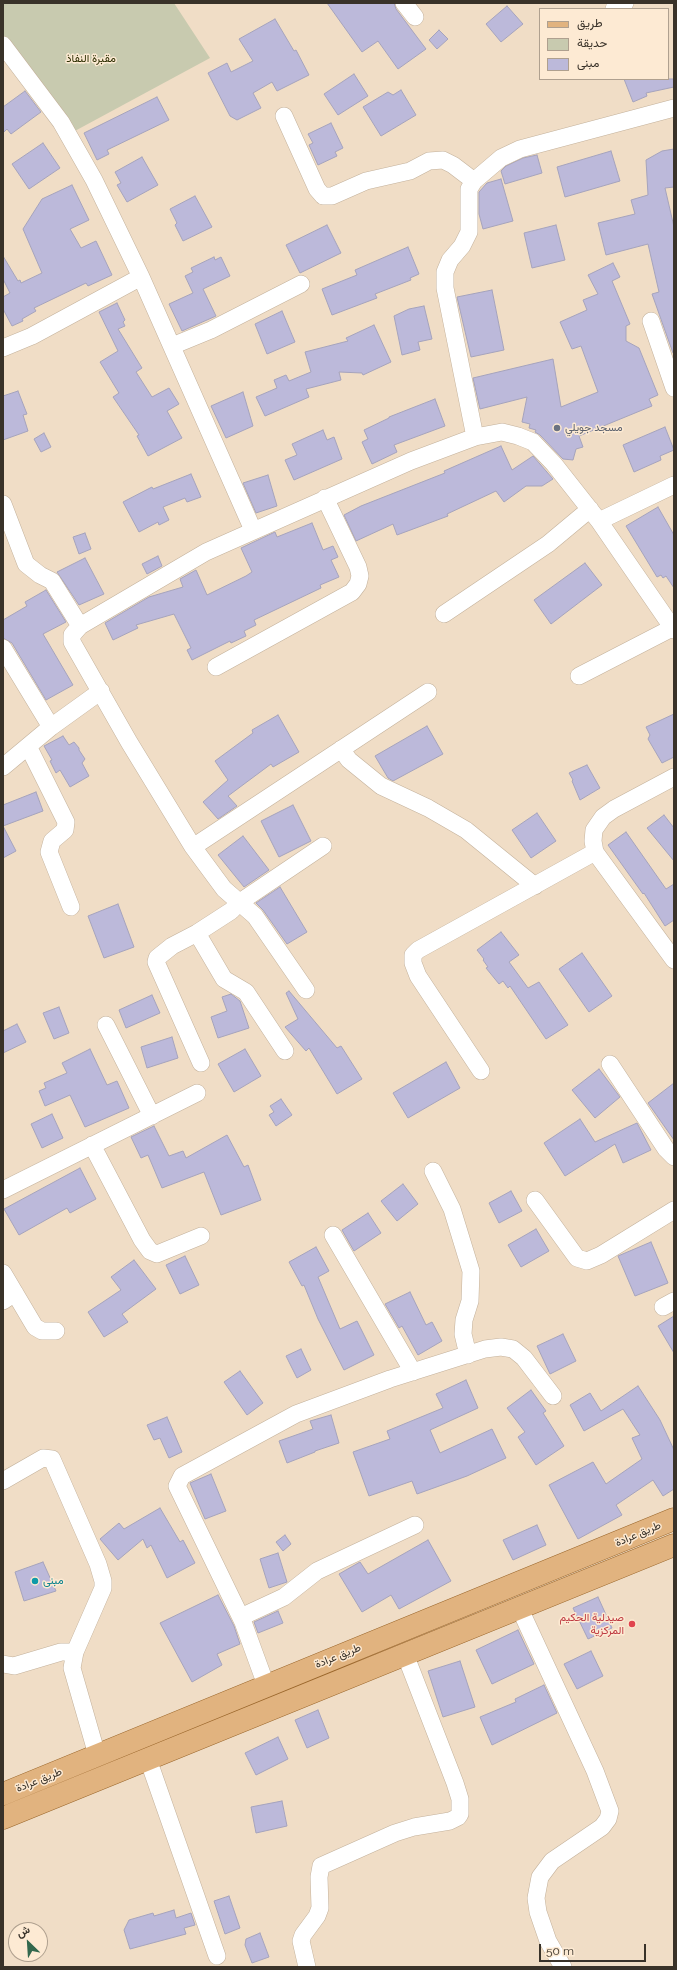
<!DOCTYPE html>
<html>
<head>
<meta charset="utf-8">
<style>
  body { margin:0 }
  #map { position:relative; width:677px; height:1970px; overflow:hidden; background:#f0ddc6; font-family:Raleway,Vazirmatn,sans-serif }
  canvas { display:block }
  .frame { position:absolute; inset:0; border:4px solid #393229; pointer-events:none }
  .legend { position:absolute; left:539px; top:8px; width:130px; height:72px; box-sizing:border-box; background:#fdead3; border:1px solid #afa08f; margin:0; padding:5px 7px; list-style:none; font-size:12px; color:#393229 }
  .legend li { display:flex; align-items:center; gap:8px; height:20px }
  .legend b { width:20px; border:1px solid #afa08f }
  .north { position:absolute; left:8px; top:1922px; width:40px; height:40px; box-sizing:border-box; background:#fdead3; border:1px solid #afa08f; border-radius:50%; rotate:335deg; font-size:11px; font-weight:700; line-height:16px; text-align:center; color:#393229 }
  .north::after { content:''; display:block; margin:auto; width:14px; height:18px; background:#33684d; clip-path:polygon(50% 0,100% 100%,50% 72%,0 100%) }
  .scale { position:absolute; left:539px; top:1944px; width:107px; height:18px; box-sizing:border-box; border:2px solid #393229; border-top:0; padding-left:5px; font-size:12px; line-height:14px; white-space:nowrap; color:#393229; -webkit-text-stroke:3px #fdead3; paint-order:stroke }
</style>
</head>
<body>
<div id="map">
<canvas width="677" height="1970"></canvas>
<div class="frame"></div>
<ul class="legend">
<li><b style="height:5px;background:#e1b37f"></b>طريق</li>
<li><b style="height:11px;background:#c8caaf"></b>حديقة</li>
<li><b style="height:11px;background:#bcb9da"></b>مبنى</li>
</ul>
<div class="north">ش</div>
<div class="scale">50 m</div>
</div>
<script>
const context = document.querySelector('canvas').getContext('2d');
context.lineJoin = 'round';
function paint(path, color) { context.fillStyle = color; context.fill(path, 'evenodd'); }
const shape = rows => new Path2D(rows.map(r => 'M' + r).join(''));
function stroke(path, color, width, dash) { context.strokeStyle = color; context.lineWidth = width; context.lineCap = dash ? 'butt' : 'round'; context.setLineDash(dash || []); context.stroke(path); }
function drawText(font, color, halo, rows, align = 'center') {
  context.font = font + ' Raleway,Vazirmatn,sans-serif'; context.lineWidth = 3; context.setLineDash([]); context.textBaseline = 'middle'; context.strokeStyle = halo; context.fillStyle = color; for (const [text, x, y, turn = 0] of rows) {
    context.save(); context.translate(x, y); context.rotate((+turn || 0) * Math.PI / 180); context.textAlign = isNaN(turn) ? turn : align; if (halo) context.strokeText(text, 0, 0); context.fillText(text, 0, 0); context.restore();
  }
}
paint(shape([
  [3,3,174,3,210,58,73,132,3,35]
]), '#c8caaf');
const building = shape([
  [327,3,394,3,396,9,426,49,398,69,378,41,362,52,327,3],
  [507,6,523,24,501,42,486,24,507,6],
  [275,19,294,51,296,50,309,75,277,91,272,82,253,93,261,108,237,120,230,116,208,73,227,63,231,72,253,61,239,39,275,19],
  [439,30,448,39,437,49,429,40,439,30],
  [354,74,368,96,338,115,324,94,354,74],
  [624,79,674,79,674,87,646,93,647,96,633,102,624,79],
  [401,90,416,115,381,136,363,107,388,92,393,95,401,90],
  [25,91,41,112,11,134,7,129,3,133,3,107,25,91],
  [157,97,169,120,107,150,109,154,97,160,84,133,157,97],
  [331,123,343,148,335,152,337,156,318,165,309,145,313,143,308,134,331,123],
  [43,143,60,168,29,189,12,164,43,143],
  [674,149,674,187,665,188,674,227,674,353,673,353,652,294,659,292,648,244,606,255,598,223,635,214,631,200,648,195,646,160,662,151,674,149],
  [611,151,620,181,565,197,557,167,611,151],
  [537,155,542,173,505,184,501,171,506,166,523,158,537,155],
  [142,157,158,185,127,202,117,185,121,183,115,172,142,157],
  [501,179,513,221,483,229,479,214,479,192,487,183,501,179],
  [72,185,89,220,70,229,81,248,96,241,112,275,88,286,86,283,34,308,36,311,22,319,23,321,12,326,3,309,3,297,10,293,3,279,3,256,18,281,20,280,21,283,42,273,23,229,42,199,72,185],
  [195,196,212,227,183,241,175,225,177,223,170,209,195,196],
  [327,225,341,253,300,273,286,245,327,225],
  [556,225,565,260,532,268,524,233,556,225],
  [408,247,419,274,410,278,411,280,375,294,377,298,332,315,322,289,357,275,355,270,408,247],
  [214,257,215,260,221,257,230,276,203,289,216,316,182,331,169,304,193,293,185,276,193,272,191,268,214,257],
  [613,263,620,277,612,281,630,324,626,326,626,341,639,348,658,395,649,399,652,406,579,436,583,447,576,449,573,460,563,459,540,435,535,432,536,430,529,428,530,424,522,422,527,397,480,409,473,378,553,359,561,407,598,392,581,346,572,349,560,322,587,310,583,300,598,294,588,275,613,263],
  [492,290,504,350,471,357,457,297,492,290],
  [117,303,125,320,123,322,125,326,118,329,142,368,136,372,152,397,169,388,179,404,167,411,182,438,148,456,137,436,139,435,113,397,119,393,100,362,118,351,99,312,117,303],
  [424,306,432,339,418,342,420,350,402,355,394,316,409,309,424,306],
  [282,311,295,342,267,354,255,324,282,311],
  [374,325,391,362,363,375,362,373,339,372,341,380,306,389,309,397,265,416,256,397,277,388,274,380,286,375,289,381,311,372,305,352,348,341,346,338,374,325],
  [18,391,27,414,23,415,28,431,3,440,3,396,18,391],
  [243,392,253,426,226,438,211,406,243,392],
  [435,399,445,426,394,445,397,452,372,464,362,442,368,439,364,430,389,418,389,417,435,399],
  [665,427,674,450,660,456,661,460,634,472,623,445,665,427],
  [323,430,327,440,334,437,342,459,294,480,285,460,297,455,292,444,323,430],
  [44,433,51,447,41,452,34,439,44,433],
  [501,446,512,470,533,456,553,479,542,486,526,486,504,502,496,491,447,514,448,516,397,535,393,524,356,541,344,515,361,506,445,473,444,471,501,446],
  [191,474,201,497,187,502,185,498,163,507,169,520,159,525,158,522,139,532,123,502,152,487,153,489,191,474],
  [268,475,277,506,256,513,243,483,268,475],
  [658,507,674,535,674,588,666,576,663,578,661,575,657,577,626,526,658,507],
  [312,523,323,550,333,546,338,557,331,560,339,577,320,585,321,588,254,620,256,625,244,631,246,636,231,643,230,641,192,660,187,650,191,648,174,614,136,625,138,628,113,640,105,623,149,597,183,587,180,579,196,570,207,595,246,576,252,572,241,548,275,532,277,537,312,523],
  [85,533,91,549,79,554,73,537,85,533],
  [158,556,162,566,147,574,142,564,158,556],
  [85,558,104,594,79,605,57,572,85,558],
  [585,563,602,585,551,624,534,600,585,563],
  [46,590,66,622,43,634,73,685,46,700,12,643,3,638,3,620,27,606,25,602,46,590],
  [674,714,674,757,662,763,648,739,650,735,646,727,674,714],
  [278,715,299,752,273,767,271,764,228,796,237,806,218,819,203,802,228,780,215,761,253,733,252,730,278,715],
  [427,726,443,754,393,781,388,778,375,756,427,726],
  [63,736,69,745,74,742,79,748,79,750,85,759,82,763,89,776,70,787,60,770,56,773,50,761,52,760,44,746,63,736],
  [587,765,600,788,580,800,572,781,573,780,569,773,587,765],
  [36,792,43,811,3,826,16,851,3,858,3,805,36,792],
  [293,805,311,841,279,857,261,821,293,805],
  [537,813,556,841,531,858,512,830,537,813],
  [664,815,674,828,674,861,647,828,664,815],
  [626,832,666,889,674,884,674,920,665,926,644,893,643,894,608,845,626,832],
  [243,836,269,870,244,887,218,855,243,836],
  [280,887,307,932,287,944,263,910,256,903,280,887],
  [118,904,134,947,104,958,88,916,118,904],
  [501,932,519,955,509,962,528,988,539,982,568,1025,546,1039,510,986,508,988,503,981,499,984,486,968,488,967,483,960,484,959,477,950,501,932],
  [582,953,612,996,589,1012,559,969,582,953],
  [289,991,337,1048,341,1046,362,1079,337,1094,309,1048,306,1051,285,1027,298,1019,286,993,289,991],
  [231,994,240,1001,249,1028,218,1038,211,1017,227,1011,222,997,231,994],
  [152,995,160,1013,126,1028,119,1010,152,995],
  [59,1007,69,1033,54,1039,43,1013,59,1007],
  [17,1024,26,1042,3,1053,3,1031,17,1024],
  [172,1037,178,1058,147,1068,141,1047,172,1037],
  [90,1049,107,1085,117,1081,129,1108,85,1127,70,1095,45,1106,39,1091,46,1088,44,1083,67,1073,62,1063,90,1049],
  [245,1049,261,1076,234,1092,218,1064,245,1049],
  [446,1062,460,1088,408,1118,393,1093,446,1062],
  [599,1069,620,1097,595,1118,572,1090,599,1069],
  [674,1083,674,1140,648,1103,674,1083],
  [281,1099,292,1115,276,1126,269,1115,274,1112,270,1106,281,1099],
  [52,1114,63,1138,42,1148,31,1124,52,1114],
  [580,1119,595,1142,637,1123,651,1150,623,1163,615,1144,565,1176,544,1143,580,1119],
  [154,1126,169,1156,183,1151,186,1158,227,1135,244,1167,248,1165,261,1200,221,1215,204,1172,162,1188,148,1155,141,1158,131,1137,154,1126],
  [80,1168,96,1199,70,1213,67,1208,19,1235,4,1209,80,1168],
  [403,1184,418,1204,397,1221,381,1201,403,1184],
  [511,1191,522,1211,499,1223,489,1203,511,1191],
  [368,1213,381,1233,354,1251,342,1230,368,1213],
  [536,1229,549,1251,521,1267,508,1245,536,1229],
  [651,1242,668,1283,635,1296,618,1256,651,1242],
  [316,1247,329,1271,318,1277,340,1329,357,1321,374,1355,344,1370,318,1319,304,1285,302,1286,289,1262,316,1247],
  [185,1256,199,1285,180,1294,166,1265,185,1256],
  [134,1260,156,1289,122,1314,128,1322,104,1337,88,1312,121,1290,111,1277,134,1260],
  [410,1292,426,1325,432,1322,442,1341,418,1355,402,1326,399,1328,385,1304,410,1292],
  [674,1316,674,1353,658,1326,674,1316],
  [563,1334,576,1361,550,1374,537,1346,563,1334],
  [301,1349,311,1370,297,1378,286,1356,301,1349],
  [240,1371,263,1403,247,1415,224,1382,240,1371],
  [466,1380,478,1408,430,1430,440,1453,492,1429,506,1458,467,1476,417,1494,412,1481,369,1496,353,1452,390,1439,387,1431,443,1408,436,1394,466,1380],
  [638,1386,660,1420,674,1450,674,1489,663,1496,653,1480,616,1505,622,1515,578,1539,549,1485,593,1462,606,1484,642,1459,632,1438,640,1435,623,1409,584,1431,570,1405,590,1393,601,1411,638,1386],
  [531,1390,546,1411,543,1413,564,1446,536,1465,518,1437,525,1432,507,1408,531,1390],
  [331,1415,339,1443,315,1451,315,1452,287,1463,279,1441,313,1429,310,1421,331,1415],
  [167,1417,182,1452,169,1458,160,1438,154,1440,147,1425,167,1417],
  [211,1474,226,1511,205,1519,190,1483,211,1474],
  [160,1508,180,1542,183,1540,195,1563,167,1578,151,1545,147,1548,143,1539,118,1560,100,1539,119,1523,124,1529,160,1508],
  [537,1525,546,1545,513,1560,503,1540,537,1525],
  [285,1535,291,1544,283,1551,276,1542,285,1535],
  [428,1540,451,1581,399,1609,391,1595,362,1612,339,1574,360,1562,368,1574,428,1540],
  [278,1553,287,1582,269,1588,260,1559,278,1553],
  [43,1562,56,1591,24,1601,15,1572,43,1562],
  [218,1595,234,1626,240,1644,217,1654,222,1665,192,1682,160,1623,218,1595],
  [598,1597,612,1628,588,1639,573,1608,598,1597],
  [278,1611,283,1623,258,1633,254,1622,278,1611],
  [518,1630,534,1664,492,1684,476,1650,518,1630],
  [591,1651,603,1676,577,1689,564,1664,591,1651],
  [460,1661,475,1707,443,1717,428,1671,460,1661],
  [544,1685,557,1713,492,1745,480,1717,516,1702,515,1699,544,1685],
  [318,1710,329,1738,307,1748,295,1720,318,1710],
  [278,1737,288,1759,256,1775,245,1753,278,1737],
  [282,1801,287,1826,256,1833,251,1807,282,1801],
  [229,1896,240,1928,225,1934,214,1901,229,1896],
  [174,1910,176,1918,191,1913,195,1925,184,1928,186,1934,130,1949,124,1930,129,1920,153,1913,154,1916,174,1910],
  [260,1933,269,1957,252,1963,245,1945,246,1939,260,1933]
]);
paint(building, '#bcb9da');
stroke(building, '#a5a3bc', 1);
const street = shape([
  [404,3,415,17],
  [614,9,625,3],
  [3,45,61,122,94,180,141,277,253,530],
  [284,116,317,189,323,196,332,196,366,181,410,171,429,161,443,160,453,165,474,181],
  [651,321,674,388],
  [172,346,211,330,301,284],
  [3,348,32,336,141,277],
  [475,437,445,288,445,272,450,260,462,246,469,232,469,189,474,181,501,158,520,149,674,108],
  [3,504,26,564,40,575,52,581,80,626],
  [599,521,674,485],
  [444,614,548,544,590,509],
  [3,648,51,727],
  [216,667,352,592,358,584,360,576,358,567,325,498],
  [579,676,672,628],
  [28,746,66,822,65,830,52,841,49,852,71,907],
  [341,749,349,760,381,786,428,808,466,830,535,886],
  [3,767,51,727,101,691],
  [674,777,614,809,603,817,594,830,593,841,595,852,674,960],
  [193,847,428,692],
  [197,933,224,979,246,992,285,1051],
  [306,990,255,916,224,889,193,847,129,742,72,642,72,635,80,626,206,552,411,461,475,437,502,432,518,436,533,442,554,464,599,521,674,630],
  [106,1025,152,1116],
  [201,1063,156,962,157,958,172,946,197,933,231,911,240,902,323,846],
  [610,1064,666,1149,674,1157],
  [481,1071,418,976,413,963,413,955,418,950,595,852],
  [92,1145,142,1240,150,1251,157,1254,201,1236],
  [433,1171,452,1209,471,1271,470,1301,464,1320,463,1334,468,1355],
  [3,1190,197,1093],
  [535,1200,577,1258,587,1261,601,1255,674,1210],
  [333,1235,413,1372],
  [3,1273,35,1327,42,1331,56,1331],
  [3,1301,15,1293],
  [663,1307,674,1301],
  [3,1481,43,1458,52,1459,98,1564,103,1581,103,1588,75,1652,72,1668,97,1755],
  [519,1607,595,1771,610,1811,608,1819,602,1827,552,1861,540,1877,536,1898,538,1912,548,1941,563,1967],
  [241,1617,284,1597,317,1571,415,1525],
  [3,1664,14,1666,61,1652,75,1652],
  [266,1685,243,1622,177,1486,182,1476,296,1414,390,1379,485,1349,501,1347,513,1349,524,1358,553,1396],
  [148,1759,217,1956],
  [307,1967,301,1941,303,1935,317,1916,320,1908,319,1877,321,1866,395,1833,414,1827,450,1821,458,1817,460,1814,460,1799,455,1783,405,1654]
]);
const primary = shape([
  [3,1794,674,1519],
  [3,1818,674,1545]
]);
stroke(street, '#c3b19b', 18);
stroke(primary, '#99652a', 23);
stroke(street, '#fff', 17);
stroke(primary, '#e1b37f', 22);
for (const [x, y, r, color] of [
  [557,428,4,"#6b7280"],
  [35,1581,4,"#0f9aa8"],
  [632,1624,4,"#e0444e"]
]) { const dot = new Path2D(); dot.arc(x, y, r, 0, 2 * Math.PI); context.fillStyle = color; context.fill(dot); stroke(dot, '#fdead3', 1.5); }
drawText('11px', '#2e2f03', '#fdead3', [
  ["مقبرة النفاذ",91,59]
]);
drawText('11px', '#5b616d', '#fdead3', [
  ["مسجد جويلي",565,428]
], 'left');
drawText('11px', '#393229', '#fdead3', [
  ["طريق عرادة",638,1534,-23],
  ["طريق عرادة",338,1656,-22],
  ["طريق عرادة",39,1780,-22]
]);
drawText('11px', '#0d838f', '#fdead3', [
  ["مبنى",43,1581]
], 'left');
drawText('11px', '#be3a42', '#fdead3', [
  ["صيدلية الحكيم",624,1618],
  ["المركزية",624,1631]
], 'right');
</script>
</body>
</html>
